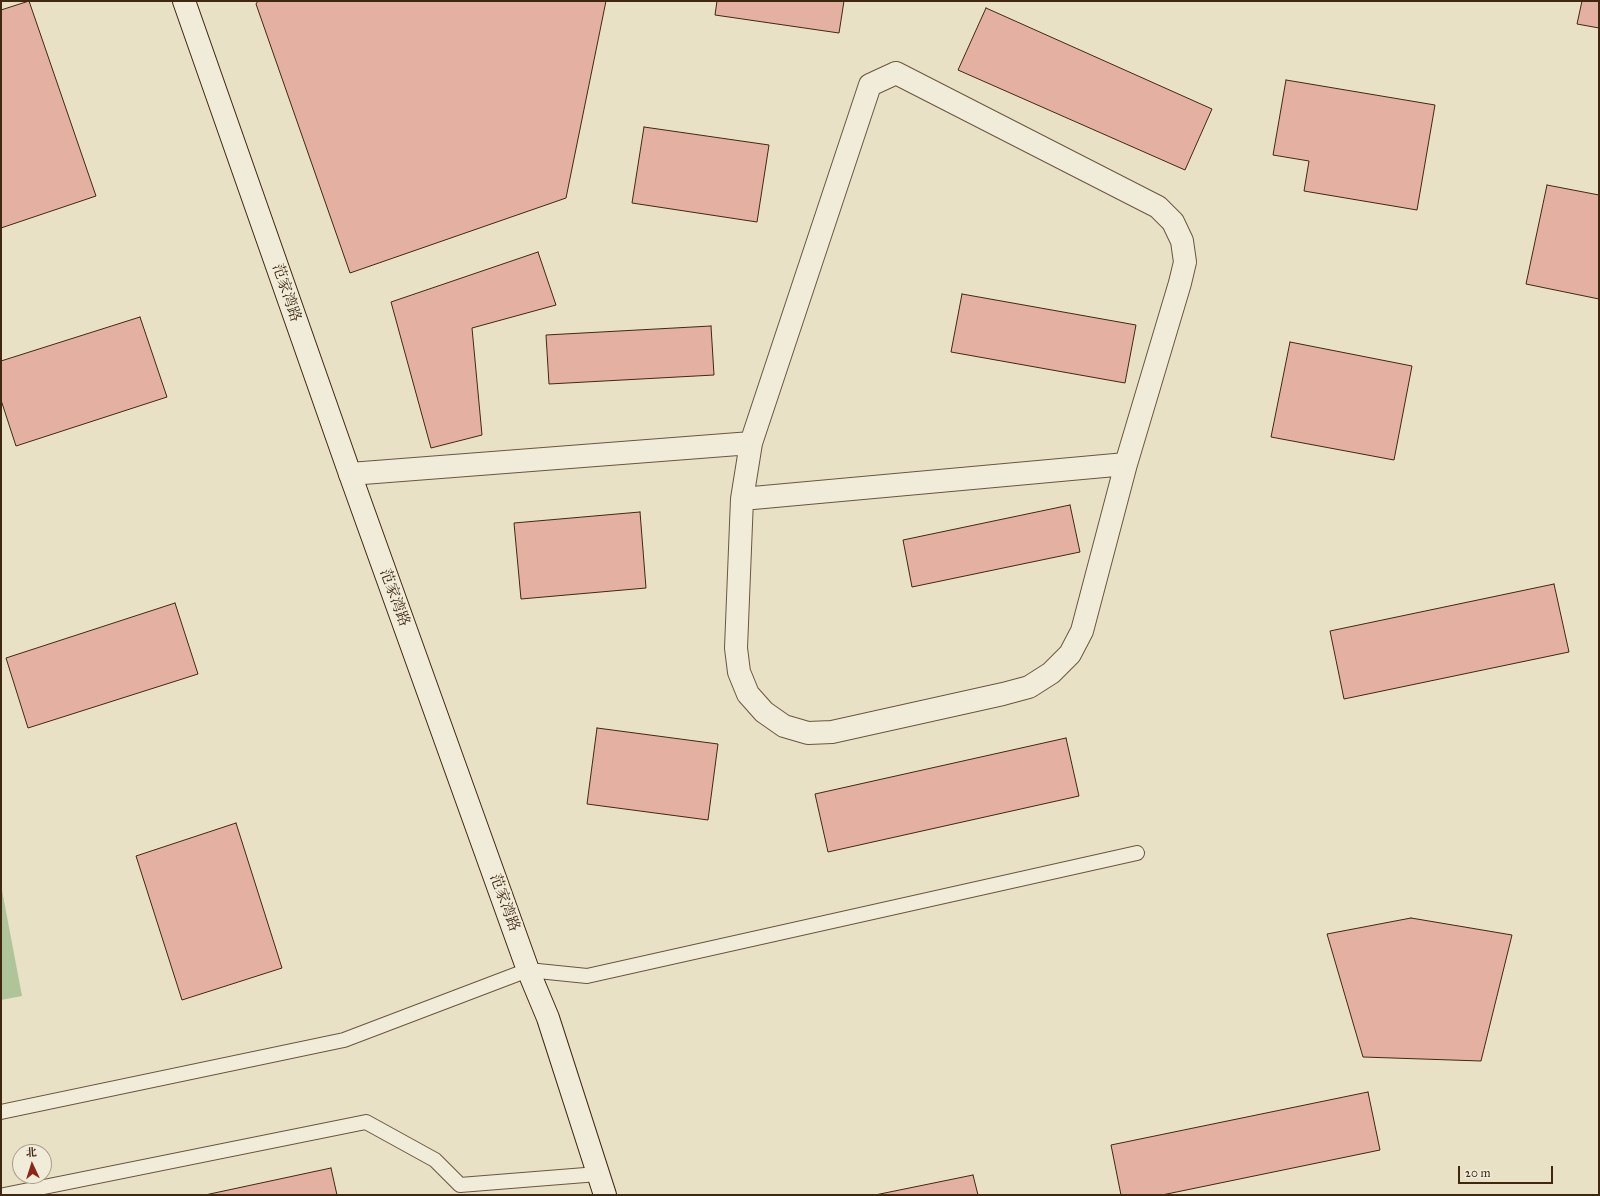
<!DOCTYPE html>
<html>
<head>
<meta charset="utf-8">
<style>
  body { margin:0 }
  #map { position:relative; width:1600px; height:1196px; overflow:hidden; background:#e9e1c5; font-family:"IM FELL Great Primer","Noto Serif SC",serif }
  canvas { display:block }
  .frame { position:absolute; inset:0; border:2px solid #402810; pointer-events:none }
  .north { position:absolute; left:12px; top:1144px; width:40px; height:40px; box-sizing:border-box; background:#f1ecd9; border:1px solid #aa9e89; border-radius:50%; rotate:356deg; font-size:11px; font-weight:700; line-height:16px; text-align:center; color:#402810 }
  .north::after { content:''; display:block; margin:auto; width:14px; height:18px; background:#8f2418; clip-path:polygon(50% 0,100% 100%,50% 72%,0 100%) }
  .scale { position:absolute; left:1458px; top:1166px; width:95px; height:18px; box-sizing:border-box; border:2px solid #402810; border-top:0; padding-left:5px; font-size:12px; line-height:14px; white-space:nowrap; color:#402810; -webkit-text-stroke:3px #f1ecd9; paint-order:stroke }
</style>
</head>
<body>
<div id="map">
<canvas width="1600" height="1196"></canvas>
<div class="frame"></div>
<div class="north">北</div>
<div class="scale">20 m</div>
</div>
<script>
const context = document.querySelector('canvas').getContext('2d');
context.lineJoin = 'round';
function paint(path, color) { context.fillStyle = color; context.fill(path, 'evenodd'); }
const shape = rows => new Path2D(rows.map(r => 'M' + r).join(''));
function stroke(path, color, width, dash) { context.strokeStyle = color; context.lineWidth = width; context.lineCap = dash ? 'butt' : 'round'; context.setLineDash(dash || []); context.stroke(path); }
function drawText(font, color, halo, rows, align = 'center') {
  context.font = font + ' "IM FELL Great Primer","Noto Serif SC",serif'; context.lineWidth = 4; context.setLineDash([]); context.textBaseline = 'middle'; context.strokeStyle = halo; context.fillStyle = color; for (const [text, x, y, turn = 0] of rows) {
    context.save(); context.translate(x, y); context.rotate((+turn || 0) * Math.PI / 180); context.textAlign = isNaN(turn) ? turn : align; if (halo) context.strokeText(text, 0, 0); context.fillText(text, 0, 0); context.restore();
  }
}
paint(shape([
  [1,885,22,996,1,1000]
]), '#b0c49a');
const building = shape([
  [29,1,96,196,1,228,1,10,29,1],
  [258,1,606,1,566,198,350,273,256,4,258,1],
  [717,1,844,1,839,33,715,15,717,1],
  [1582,1,1599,1,1599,28,1577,24,1582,1],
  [986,8,1212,109,1185,170,958,70,986,8],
  [1286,80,1435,105,1417,210,1304,191,1309,161,1273,155,1286,80],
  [644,127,769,145,757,222,632,203,644,127],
  [1547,185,1599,195,1599,299,1526,284,1547,185],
  [538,252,556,305,472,328,482,435,431,448,391,302,538,252],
  [962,294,1136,325,1125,383,951,352,962,294],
  [140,317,167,397,16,446,1,400,1,361,140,317],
  [711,326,714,375,549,384,546,335,711,326],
  [1290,342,1412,366,1394,460,1271,437,1290,342],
  [1070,505,1080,552,912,587,903,540,1070,505],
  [640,512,646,588,521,599,514,523,640,512],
  [1554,584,1569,652,1344,699,1330,631,1554,584],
  [175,603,198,674,28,728,6,658,175,603],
  [597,728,718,744,708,820,587,804,597,728],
  [1066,738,1079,796,828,852,815,794,1066,738],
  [236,823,282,968,182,1000,136,856,236,823],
  [1411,918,1512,935,1481,1061,1363,1057,1327,934,1411,918],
  [1368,1092,1380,1150,1162,1195,1121,1195,1111,1145,1368,1092],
  [331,1168,337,1195,205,1195,331,1168],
  [973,1175,978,1195,875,1195,973,1175]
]);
paint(building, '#e3b0a1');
stroke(building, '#402810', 1);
const lane = shape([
  [1,1112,344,1040,528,970,587,976,1137,853],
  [4,1195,366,1122,435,1160,460,1185,598,1174]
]);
const street = shape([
  [896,73,1158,207,1173,222,1182,241,1185,262,1180,283,1126,464,1082,631,1070,654,1051,673,1029,687,1003,694,832,732,808,733,784,726,764,712,748,694,739,672,736,648,742,499,751,443,870,85,896,73],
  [350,474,751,443],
  [742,499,1126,464]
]);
const secondary = shape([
  [184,1,350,474,528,970,548,1018,605,1195]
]);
stroke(lane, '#6a563d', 16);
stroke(street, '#6a563d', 24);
stroke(secondary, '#402810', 24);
stroke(lane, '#f1ecd9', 14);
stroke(street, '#f1ecd9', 22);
stroke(secondary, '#f1ecd9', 22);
drawText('15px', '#402810', '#f1ecd9', [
  ["范家湾路",286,293,71],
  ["范家湾路",394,598,70],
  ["范家湾路",504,903,70]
]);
</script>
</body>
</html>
